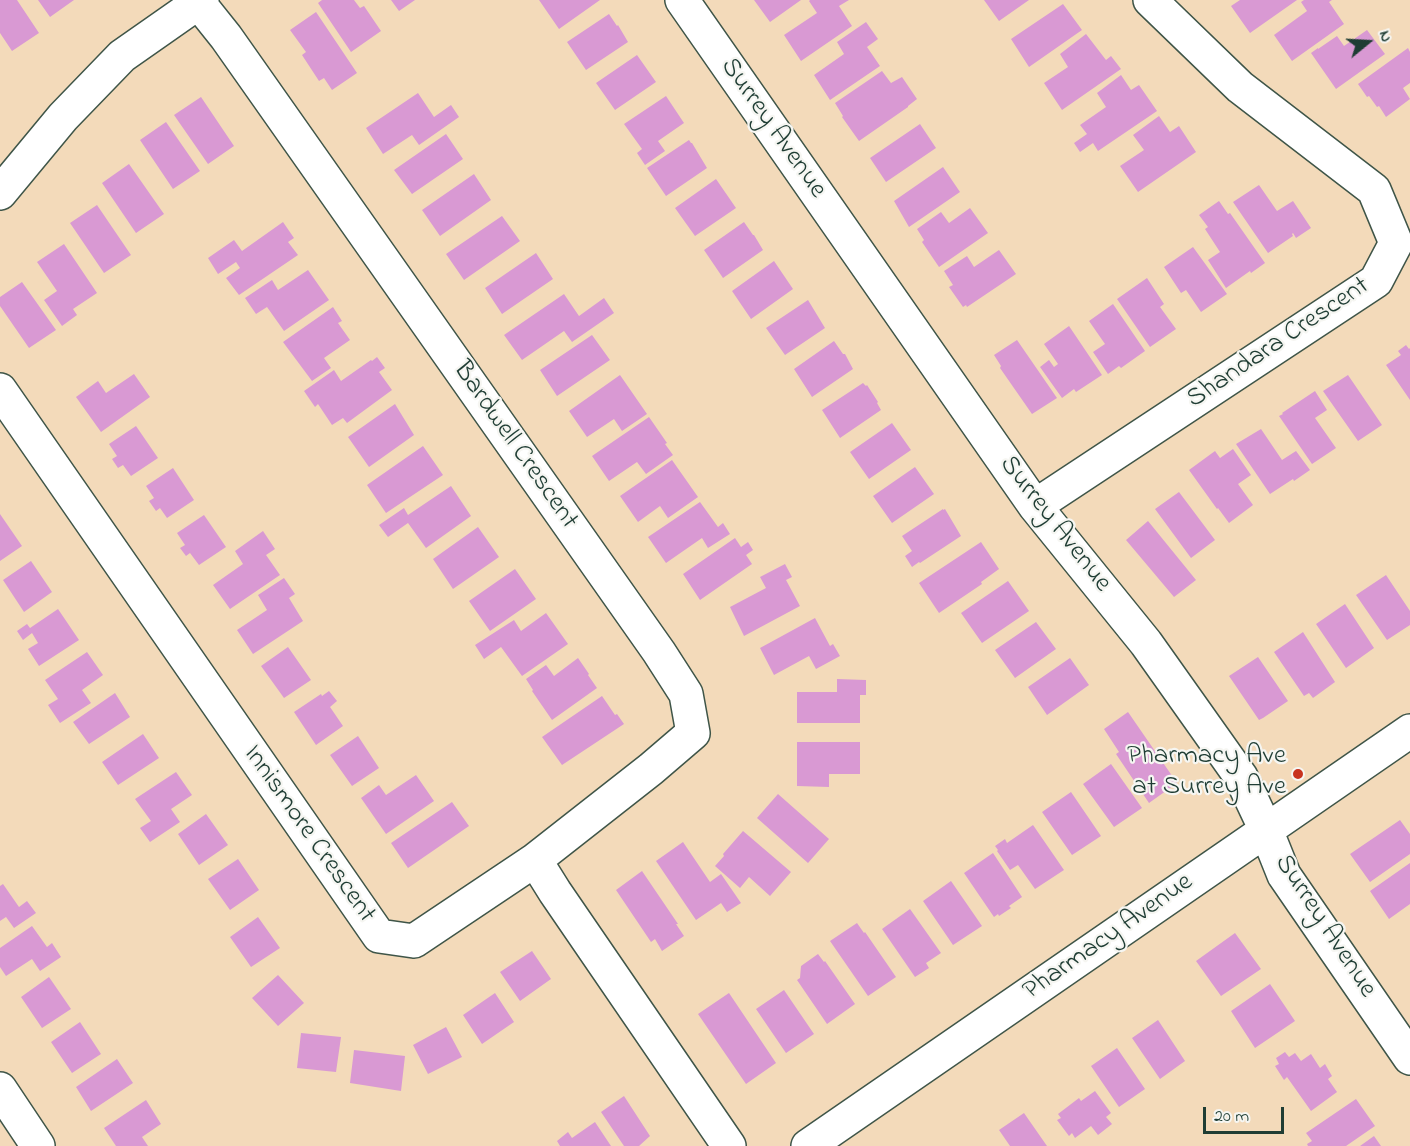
<!DOCTYPE html>
<html>
<head>
<meta charset="utf-8">
<style>
  body { margin:0 }
  #map { position:relative; width:1410px; height:1146px; overflow:hidden; background:#f3daba; font-family:"Indie Flower",sans-serif }
  canvas { display:block }
  .north { position:absolute; left:1338px; top:12px; width:60px; height:60px; -webkit-text-stroke:4px #f6f6f2; paint-order:stroke; rotate:72deg; font-size:16px; font-weight:700; line-height:24px; text-align:center; color:#1f3d34 }
  .north::after { content:''; display:block; margin:auto; width:21px; height:27px; background:#1f3d34; clip-path:polygon(50% 0,100% 100%,50% 72%,0 100%) }
  .scale { position:absolute; left:1203px; top:1107px; width:81px; height:27px; box-sizing:border-box; border:3px solid #1f3d34; border-top:0; padding-left:8px; font-size:18px; line-height:21px; white-space:nowrap; color:#1f3d34; -webkit-text-stroke:4px #f6f6f2; paint-order:stroke }
</style>
</head>
<body>
<div id="map">
<canvas width="1410" height="1146"></canvas>
<div class="north">N</div>
<div class="scale">20 m</div>
</div>
<script>
const context = document.querySelector('canvas').getContext('2d');
context.lineJoin = 'round';
function paint(path, color) { context.fillStyle = color; context.fill(path, 'evenodd'); }
const shape = rows => new Path2D(rows.map(r => 'M' + r).join(''));
function stroke(path, color, width, dash) { context.strokeStyle = color; context.lineWidth = width; context.lineCap = dash ? 'butt' : 'round'; context.setLineDash(dash || []); context.stroke(path); }
function drawText(font, color, halo, rows, align = 'center') {
  context.font = font + ' "Indie Flower",sans-serif'; context.lineWidth = 4.5; context.setLineDash([]); context.textBaseline = 'middle'; context.strokeStyle = halo; context.fillStyle = color; for (const [text, x, y, turn = 0] of rows) {
    context.save(); context.translate(x, y); context.rotate((+turn || 0) * Math.PI / 180); context.textAlign = isNaN(turn) ? turn : align; if (halo) context.strokeText(text, 0, 0); context.fillText(text, 0, 0); context.restore();
  }
}
paint(shape([
  [0,0,17,0,39,33,12,51,0,33],
  [38,0,74,0,50,17],
  [322,0,354,0,360,8,364,6,381,31,351,52,318,3],
  [391,0,415,0,399,11],
  [539,0,600,0,559,29],
  [754,0,801,0,770,22],
  [810,0,849,0,839,6,852,26,801,61,784,35,817,13,809,1],
  [984,0,1029,0,999,21],
  [1240,0,1297,0,1250,33,1231,6],
  [1304,0,1332,0,1329,2,1344,24,1292,61,1274,35,1307,11,1301,2],
  [1063,4,1082,30,1029,67,1011,39],
  [316,12,357,73,332,90,324,78,319,81,302,55,306,52,290,30],
  [609,14,617,26,618,25,628,42,586,70,567,42],
  [866,22,878,39,867,47,880,66,830,100,814,75,844,54,837,42],
  [1367,30,1385,54,1336,89,1311,53,1318,48,1318,49,1337,36,1344,46],
  [1086,34,1106,60,1111,56,1121,69,1062,110,1044,83,1068,67,1060,54],
  [1408,48,1410,52,1410,83,1403,88,1410,99,1386,117,1379,106,1377,107,1369,96,1367,97,1358,84],
  [637,55,656,82,615,110,596,83],
  [882,71,891,83,902,77,917,99,908,106,908,107,859,141,842,117,843,116,835,103],
  [1121,75,1131,90,1139,85,1157,111,1098,151,1093,143,1080,152,1074,143,1087,134,1080,125,1106,107,1097,93],
  [418,93,434,117,451,105,459,117,419,145,412,135,383,154,366,128],
  [666,96,684,123,658,141,665,151,645,165,637,153,642,149,624,124],
  [201,97,234,146,208,164,174,115],
  [1159,116,1170,132,1179,126,1196,152,1138,192,1120,166,1144,150,1133,135],
  [166,122,200,171,173,189,140,140],
  [920,124,936,148,886,182,870,158],
  [446,134,463,159,412,194,394,170],
  [689,140,691,143,692,143,707,168,666,196,647,168],
  [129,164,164,214,136,233,102,183],
  [943,167,960,192,909,227,894,201],
  [474,174,491,200,440,236,422,210],
  [716,179,736,208,695,236,675,208],
  [1259,185,1277,211,1293,201,1311,228,1296,238,1293,233,1292,234,1293,236,1268,253,1233,202],
  [1219,201,1228,214,1230,213,1265,263,1251,273,1250,271,1226,288,1208,260,1220,252,1205,229,1208,227,1199,215],
  [97,205,131,255,104,273,70,223],
  [970,208,988,233,939,267,922,242,924,240,917,229,941,212,949,223],
  [502,216,520,241,464,280,446,254],
  [283,222,294,238,288,242,298,255,239,295,226,278,240,268,236,262,218,274,208,258,234,240,242,251],
  [744,222,753,235,754,235,763,250,723,278,704,250],
  [64,244,97,293,73,309,77,315,62,326,44,300,57,291,37,262],
  [1193,247,1227,294,1201,312,1186,290,1181,293,1164,267],
  [999,250,1016,274,967,307,966,305,963,307,949,287,953,285,944,271,967,256,974,267],
  [536,253,553,279,502,314,485,288],
  [774,261,793,289,751,319,732,291],
  [308,270,329,300,284,331,267,307,256,314,245,298,272,280,278,290],
  [1147,278,1164,304,1160,307,1176,329,1150,347,1117,299],
  [22,282,56,330,29,348,0,306,0,297],
  [564,294,579,316,604,298,614,313,572,342,564,331,522,360,504,335],
  [808,300,825,328,785,355,766,328],
  [1113,304,1145,351,1121,368,1119,366,1108,374,1093,352,1105,344,1089,321],
  [333,307,342,321,338,323,350,340,324,358,331,368,312,381,283,342],
  [1069,326,1102,375,1076,392,1074,389,1062,398,1040,367,1049,360,1054,367,1058,364,1044,344],
  [592,335,610,360,557,396,540,370],
  [1017,340,1057,398,1032,414,1000,368,1001,366,994,355],
  [834,341,843,354,845,354,853,369,812,397,794,369],
  [1406,345,1409,349,1410,348,1410,400,1386,365,1401,355,1398,351],
  [377,357,385,368,379,372,392,390,347,423,343,418,332,425,318,404,315,407,304,391,334,370,341,381,371,360,372,361],
  [134,374,150,397,101,432,76,397,98,381,106,393],
  [620,375,647,414,622,431,614,419,587,437,569,411],
  [1348,375,1382,425,1358,441,1323,391],
  [863,383,866,386,867,385,878,402,877,403,881,410,840,438,822,410],
  [1315,391,1327,410,1315,418,1336,448,1312,464,1279,416,1283,414,1282,413],
  [395,404,414,435,369,467,348,437],
  [649,417,667,443,665,444,673,455,646,474,637,462,609,481,592,456],
  [892,423,911,450,869,479,850,452],
  [136,426,158,458,131,476,123,465,118,468,112,459,117,456,109,444],
  [1261,429,1282,460,1296,451,1310,470,1294,481,1293,479,1270,494,1236,444],
  [423,446,443,475,386,513,367,485],
  [1233,449,1251,475,1238,484,1253,505,1229,523,1218,508,1217,509,1189,470,1215,451,1220,458],
  [672,460,698,497,668,518,660,506,638,522,620,496],
  [915,467,934,494,892,523,873,496],
  [173,468,194,500,167,518,160,508,156,511,149,501,154,498,146,486],
  [451,486,471,516,426,548,408,523,388,537,379,525,404,508,408,515],
  [1179,492,1215,540,1191,558,1155,509],
  [700,502,718,527,723,523,730,534,708,548,702,538,666,563,648,537],
  [943,509,943,510,945,509,961,536,920,563,919,562,912,567,905,556,912,551,902,536],
  [0,514,22,546,0,561],
  [204,515,226,547,199,565,190,553,186,556,180,548,185,545,177,533],
  [1148,521,1196,580,1174,597,1126,540],
  [478,527,499,557,453,589,433,559],
  [263,531,275,549,266,555,280,575,230,609,213,585,243,564,235,551],
  [735,538,741,547,748,542,753,550,746,555,752,564,700,600,683,574],
  [981,542,999,569,981,582,982,584,939,613,919,583],
  [31,561,52,592,24,612,3,580],
  [785,564,792,577,786,580,800,606,744,636,730,607,766,588,760,577],
  [515,569,536,599,490,631,469,601],
  [1386,575,1410,611,1410,625,1387,640,1356,595],
  [284,578,295,594,289,598,303,621,253,654,237,630,267,610,258,595],
  [1008,581,1029,611,982,643,961,613],
  [1345,604,1374,648,1346,668,1316,624],
  [58,609,79,640,39,666,28,649,38,643,32,633,23,640,17,631,27,624,30,628],
  [546,613,568,644,522,676,501,647,484,659,475,645,514,620,521,631],
  [815,618,830,646,833,644,840,656,816,669,809,656,774,675,760,648],
  [1036,622,1056,649,1015,678,995,650],
  [1303,632,1335,682,1313,698,1309,693,1304,696,1274,652],
  [288,647,311,680,284,698,261,666],
  [87,652,103,675,82,690,91,703,60,723,48,705,58,699,45,680],
  [1258,657,1288,701,1263,718,1259,720,1229,676],
  [578,658,589,674,588,675,597,688,552,720,532,691,533,690,526,679,546,665,554,676],
  [1070,658,1089,685,1047,715,1028,687],
  [837,679,866,680,866,695,860,695,860,723,797,723,797,692,837,692],
  [329,691,337,701,330,707,343,726,316,745,294,712,321,694,322,696],
  [115,693,130,717,89,744,73,722],
  [602,696,615,715,617,714,624,724,562,765,542,737],
  [1128,712,1177,783,1149,803,1116,754,1119,752,1104,729],
  [143,734,159,758,118,785,102,762],
  [358,736,379,768,352,786,330,755],
  [797,742,860,742,860,774,829,774,829,787,797,786],
  [1111,764,1142,808,1114,827,1083,784],
  [176,772,192,795,171,809,180,822,150,842,140,828,151,821,135,799],
  [416,775,434,801,386,834,361,798,379,785,386,795],
  [1071,792,1101,836,1072,855,1042,812],
  [778,794,829,839,808,863,757,818],
  [452,802,469,826,408,868,391,843],
  [206,814,228,845,199,865,178,834],
  [1400,820,1410,834,1410,854,1370,882,1350,854],
  [1033,825,1064,870,1035,889,1018,865,1010,870,997,851,998,850,995,846,1005,839,1007,843],
  [743,831,791,872,770,896,749,877,740,888,715,866,724,856,723,854],
  [683,842,710,882,721,874,741,903,727,912,721,903,696,920,656,861],
  [993,853,1022,897,1009,906,1011,908,999,916,998,914,994,917,964,873],
  [238,859,259,890,230,910,208,879],
  [1410,863,1410,904,1389,919,1370,891],
  [642,871,678,924,676,924,684,936,662,951,655,939,651,942,616,890],
  [951,881,982,926,953,945,923,901],
  [3,884,19,907,27,901,36,913,14,928,6,917,0,921,0,886],
  [910,909,941,953,926,963,929,968,915,977,882,929],
  [258,917,280,948,251,967,230,937],
  [857,923,864,933,865,932,896,977,868,996,830,941],
  [32,926,47,947,52,943,61,957,40,971,32,959,6,976,0,967,0,948],
  [1235,933,1261,969,1221,996,1196,961],
  [532,951,551,979,520,1001,500,972],
  [818,954,824,962,825,961,855,1004,827,1024,797,980,800,978,801,966],
  [278,975,304,1003,278,1026,252,998],
  [49,977,71,1009,42,1028,21,997],
  [1270,984,1295,1021,1255,1048,1231,1011],
  [784,990,814,1034,786,1053,756,1009],
  [495,993,514,1022,482,1044,463,1015],
  [729,993,776,1063,746,1084,698,1014],
  [1158,1020,1185,1061,1160,1079,1132,1038],
  [80,1022,101,1054,72,1073,51,1042],
  [446,1027,462,1057,428,1074,413,1045],
  [301,1033,341,1037,336,1072,297,1068],
  [1117,1048,1145,1089,1119,1107,1091,1066],
  [354,1050,405,1056,401,1091,350,1083],
  [1285,1052,1289,1057,1295,1053,1301,1061,1311,1054,1320,1068,1325,1064,1332,1076,1328,1079,1337,1092,1311,1111,1287,1077,1284,1080,1275,1066,1279,1064,1276,1058],
  [117,1059,133,1083,91,1111,76,1087],
  [1095,1091,1111,1113,1106,1117,1112,1124,1098,1135,1091,1126,1075,1138,1072,1133,1069,1136,1057,1120,1061,1118,1058,1114,1079,1098,1081,1101],
  [624,1096,650,1136,639,1146,624,1146,601,1112],
  [1356,1099,1375,1126,1346,1146,1308,1146,1307,1144,1312,1141,1306,1133],
  [146,1100,161,1124,142,1137,148,1146,116,1146,104,1128],
  [1024,1113,1047,1146,1010,1146,999,1130],
  [595,1122,611,1146,560,1146,557,1141,568,1132,572,1138],
  [1374,1136,1381,1146,1360,1146]
]), '#d999d3');
const minor = shape([
  [682,0,1035,506,1146,643,1241,777,1266,830,1284,875,1410,1058],
  [198,2,226,37,659,652,686,694,693,733,651,769,535,860],
  [0,193,63,117,122,56,202,0],
  [0,390,379,936,414,941,535,860,555,892,729,1146],
  [1035,506,1376,281,1396,243,1374,190,1240,87,1150,0],
  [0,1089,38,1146],
  [808,1146,1410,731]
]);
stroke(minor, '#3f5548', 36);
stroke(minor, '#fff', 33);
for (const [x, y, r, color] of [
  [1298,774,6,"#c8321e"]
]) { const dot = new Path2D(); dot.arc(x, y, r, 0, 2 * Math.PI); context.fillStyle = color; context.fill(dot); stroke(dot, '#f6f6f2', 2); }
drawText('27px', '#1f3d34', '#f6f6f2', [
  ["Surrey Avenue",772,129,55],
  ["Shandara Crescent",1279,344,-34],
  ["Bardwell Crescent",514,446,55],
  ["Surrey Avenue",1054,525,52],
  ["Innismore Crescent",308,835,55],
  ["Surrey Avenue",1324,927,57],
  ["Pharmacy Avenue",1109,938,-35]
]);
drawText('27px', '#1f3d34', '#f6f6f2', [
  ["Pharmacy Ave",1286,758],
  ["at Surrey Ave",1286,789]
], 'right');
</script>
</body>
</html>
